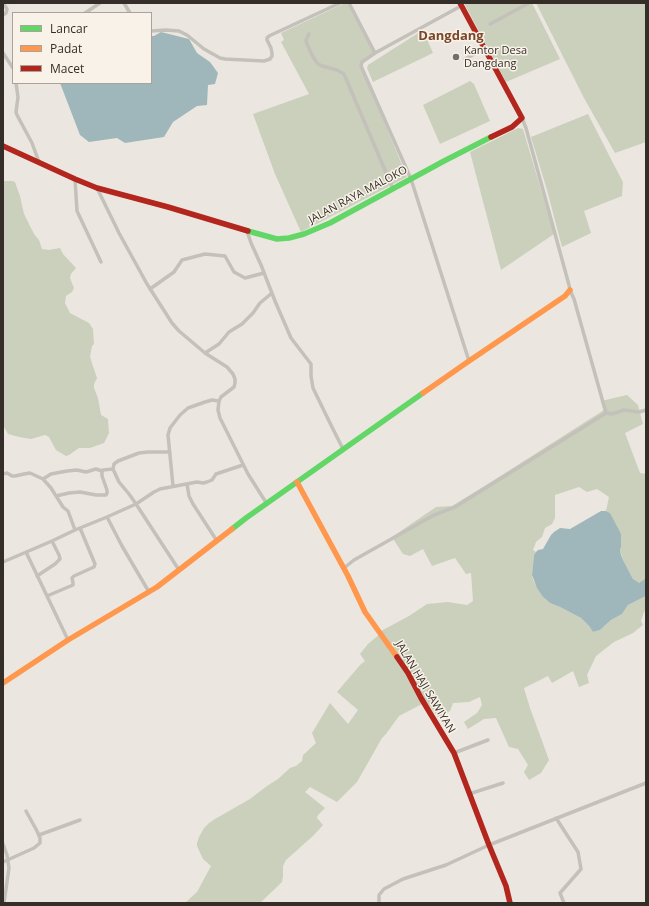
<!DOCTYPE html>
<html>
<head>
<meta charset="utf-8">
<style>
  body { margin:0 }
  #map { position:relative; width:649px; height:906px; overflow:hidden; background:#ebe7e0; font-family:"Open Sans",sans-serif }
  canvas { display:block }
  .frame { position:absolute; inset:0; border:4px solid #342d28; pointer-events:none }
  .legend { position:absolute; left:12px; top:12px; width:140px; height:72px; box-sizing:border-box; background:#f8f2e8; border:1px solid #aaa39b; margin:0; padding:5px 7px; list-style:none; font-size:12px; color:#342d28 }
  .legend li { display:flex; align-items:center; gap:8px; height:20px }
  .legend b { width:20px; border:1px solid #aaa39b }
</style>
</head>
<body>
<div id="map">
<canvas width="649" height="906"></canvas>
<div class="frame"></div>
<ul class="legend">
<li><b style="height:5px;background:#63d668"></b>Lancar</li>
<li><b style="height:5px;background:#ff974d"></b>Padat</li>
<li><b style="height:5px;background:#b3261e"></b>Macet</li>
</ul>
</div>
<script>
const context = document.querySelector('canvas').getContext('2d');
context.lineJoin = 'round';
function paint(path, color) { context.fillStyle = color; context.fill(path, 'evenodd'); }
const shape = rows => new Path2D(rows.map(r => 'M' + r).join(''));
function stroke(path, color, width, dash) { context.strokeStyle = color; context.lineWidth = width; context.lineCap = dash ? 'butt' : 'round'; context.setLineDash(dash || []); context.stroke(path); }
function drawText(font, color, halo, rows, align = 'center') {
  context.font = font + ' "Open Sans",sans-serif'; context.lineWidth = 3; context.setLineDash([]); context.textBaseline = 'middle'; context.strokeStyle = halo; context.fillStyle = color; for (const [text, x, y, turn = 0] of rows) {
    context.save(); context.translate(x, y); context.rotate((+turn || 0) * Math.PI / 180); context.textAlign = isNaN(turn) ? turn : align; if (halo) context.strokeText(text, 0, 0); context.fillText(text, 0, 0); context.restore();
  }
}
paint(shape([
  [345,3,349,3,375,55,360,64,407,177,301,232,275,174,253,114,309,94,281,42,284,40,281,33],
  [464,3,532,3,560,59,506,82],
  [536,3,646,3,646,142,615,153,584,98],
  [423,30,433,53,373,82,367,68,368,65],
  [470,81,474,84,490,121,440,144,423,105],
  [588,114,613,163,623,182,622,196,584,211,591,233,562,247,547,190,531,137],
  [518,128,523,129,554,234,501,270,470,152],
  [3,181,12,181,15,182,20,196,24,214,34,234,39,240,42,249,49,250,60,248,63,254,76,268,71,274,70,278,74,288,72,292,66,296,65,303,70,313,89,323,93,329,94,344,92,346,90,357,97,378,94,384,94,388,98,398,101,415,108,419,109,433,104,443,90,448,79,448,69,455,66,456,56,450,49,437,45,435,31,439,19,437,8,434,3,425],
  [627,395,638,405,643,424,625,433,640,473,646,474,646,578,639,583,636,582,633,579,623,560,610,513,606,511,609,497,597,489,587,492,579,487,555,495,555,518,552,524,545,528,542,537,536,542,533,550,536,552,534,555,532,575,533,580,543,597,550,603,560,607,581,618,589,626,593,632,600,630,611,620,622,614,628,605,646,596,646,610,644,612,641,621,643,625,633,633,614,642,596,656,587,675,589,683,579,687,573,671,552,683,548,676,524,688,530,708,549,760,541,773,529,780,524,772,528,765,518,749,509,747,496,718,484,719,468,729,464,722,477,713,482,705,480,697,469,702,453,703,450,711,438,717,425,700,381,631,409,616,427,604,448,602,467,605,473,601,471,573,466,574,455,558,432,566,423,549,410,556,403,554,392,537,436,507,452,506,502,475,604,410,601,401],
  [380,634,410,678,422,704,399,716,386,734,382,738,357,782,337,802,310,787,305,792,325,808,318,815,317,818,323,825,314,835,286,860,283,866,283,876,282,882,260,903,185,903,197,892,211,866,203,859,197,846,197,843,199,837,204,828,209,823,215,819,250,799,267,786,278,779,290,768,296,766,302,761,303,755,316,743,312,733,330,703,348,724,358,710,337,692,360,665,365,661,360,654,368,644]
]), '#cad0bc');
paint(shape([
  [161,32,189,39,197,53,210,62,218,73,215,84,208,85,207,105,197,106,173,122,164,137,125,143,117,138,89,142,80,135,60,83,151,83,151,36,154,36],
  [601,511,606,511,610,513,621,534,621,547,620,549,621,555,623,560,633,579,639,583,646,578,646,596,628,605,622,614,611,620,600,630,593,632,589,626,581,618,560,607,550,603,543,597,537,588,532,575,534,555,536,552,538,550,543,549,551,535,554,532,560,528,570,529]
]), '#9fb7ba');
stroke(shape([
  [124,3,130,13],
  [349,3,375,53],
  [461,6,375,53,362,62,361,66,411,179,469,361],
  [85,13,100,3],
  [3,15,6,13,7,9,3,3],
  [490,24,529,3],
  [151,31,166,30,179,31,187,35,204,49,220,58,225,59,264,61,270,59,272,56,272,53,271,48,267,40,267,38,269,36,340,3],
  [309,34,306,40,307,44,313,57,318,64,322,66,337,70,344,74,393,189],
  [3,53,13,68],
  [465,59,484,49],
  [16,83,18,97,16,112,17,115,32,143,39,162],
  [522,118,526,128,569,285,570,290,574,299,606,413],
  [75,179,77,211,101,262],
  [97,188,119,233,147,284,172,323,179,331,205,353,227,367,233,374,235,379,235,383,234,387,221,397,219,401,218,410,220,418,248,474,267,504],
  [247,231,251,243,261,265,275,301,291,338,311,364,311,376,313,388,329,421,343,449],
  [150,289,174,272,182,260,205,254,225,256,234,272,245,278,264,273],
  [205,353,219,344,229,332,242,324,253,313,260,303,272,293],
  [169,452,148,452,139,453,118,461,114,464,113,469,119,482,129,494,136,504,154,492,160,489,197,482,203,483,207,482,212,480,216,474,243,465],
  [3,474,7,473,12,476,15,476,24,474,30,473,43,479,51,488,63,507,68,511,75,530],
  [43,479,51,474,67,471,77,470,86,472,96,469,102,471],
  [187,484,189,496,193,504,217,541],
  [173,486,169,445,168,435,170,428,180,415,188,408,205,402,212,400,219,401],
  [56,496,69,493,80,492,96,495,106,495,107,493,107,490,102,476,102,472,103,470,113,469],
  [107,517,122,546,149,592],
  [26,552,68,640],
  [3,562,52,541,75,530,107,517,136,504,179,570],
  [344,568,354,560,434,515,455,507,606,413,612,414,624,410,639,412,646,410],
  [37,576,55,564,60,559,59,555,52,541],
  [47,596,73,585,73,583,72,578,74,576,94,567,95,564,80,528],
  [454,753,488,740],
  [469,794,503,783],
  [556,818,578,852,581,869,560,893,564,903],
  [39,835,80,820],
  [3,844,7,855,9,868,4,903],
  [3,862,34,848,40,843,40,838,37,831,26,811],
  [379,903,379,895,384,889,403,879,446,865,489,845,646,783]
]), '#c4c0ba', 3.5);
stroke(shape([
  [248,231,277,239,289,238,304,234,330,223,444,161,491,137],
  [232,529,246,518,423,393]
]), '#63d668', 5.5);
stroke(shape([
  [423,393,469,361,565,296,570,290],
  [297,482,348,576,365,612,397,657],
  [3,683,68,640,157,587,232,529]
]), '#ff974d', 5.5);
stroke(shape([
  [460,3,522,118,512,127,491,137],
  [3,146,75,179,97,188,168,207,248,231],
  [397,657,408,673,421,698,454,753,489,845,506,886,510,903]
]), '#b3261e', 5.5);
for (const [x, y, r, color] of [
  [456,57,4,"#746e68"]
]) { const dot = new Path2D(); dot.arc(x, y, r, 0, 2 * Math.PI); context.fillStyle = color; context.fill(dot); stroke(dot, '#f8f2e8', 1.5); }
drawText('11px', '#342d28', '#f8f2e8', [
  ["Kantor Desa",464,51],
  ["Dangdang",464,64]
], 'left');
drawText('11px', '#342d28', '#f8f2e8', [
  ["JALAN RAYA MALOKO",358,195,-28],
  ["JALAN HAJI SAWIYAN",425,687,59]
]);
drawText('bold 13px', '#7b4629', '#f8f2e8', [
  ["Dangdang",451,36]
]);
</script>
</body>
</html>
